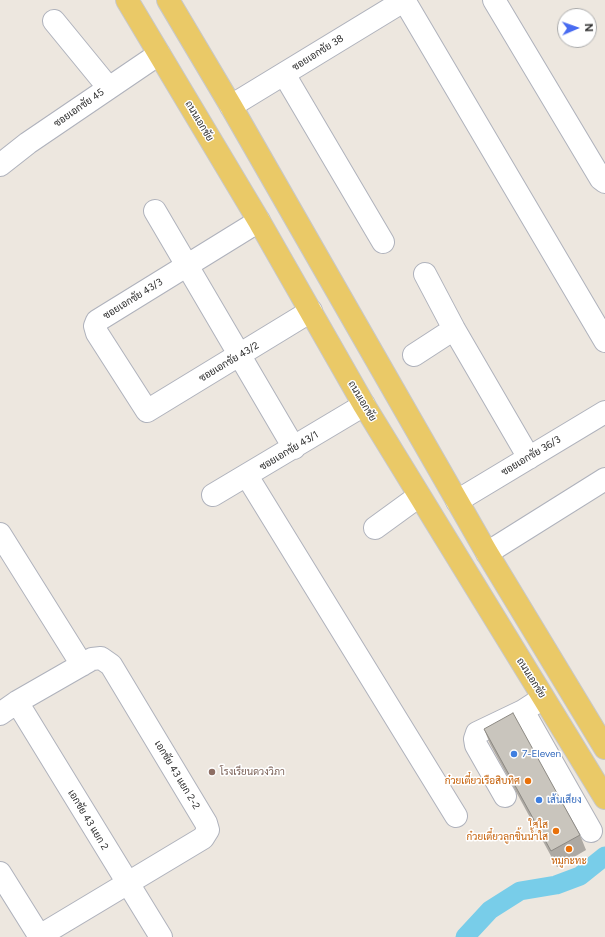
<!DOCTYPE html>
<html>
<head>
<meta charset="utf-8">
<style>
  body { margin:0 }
  #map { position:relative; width:605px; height:937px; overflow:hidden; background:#ede7df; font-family:Figtree,sans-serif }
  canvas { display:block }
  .north { position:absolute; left:557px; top:8px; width:40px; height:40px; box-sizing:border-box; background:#fff; border:1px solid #ababab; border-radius:50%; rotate:88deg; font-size:11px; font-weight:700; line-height:16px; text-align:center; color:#2c2c2c }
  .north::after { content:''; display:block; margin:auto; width:14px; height:18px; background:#486bf1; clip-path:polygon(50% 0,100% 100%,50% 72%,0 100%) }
</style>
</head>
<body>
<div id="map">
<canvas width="605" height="937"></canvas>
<div class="north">N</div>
</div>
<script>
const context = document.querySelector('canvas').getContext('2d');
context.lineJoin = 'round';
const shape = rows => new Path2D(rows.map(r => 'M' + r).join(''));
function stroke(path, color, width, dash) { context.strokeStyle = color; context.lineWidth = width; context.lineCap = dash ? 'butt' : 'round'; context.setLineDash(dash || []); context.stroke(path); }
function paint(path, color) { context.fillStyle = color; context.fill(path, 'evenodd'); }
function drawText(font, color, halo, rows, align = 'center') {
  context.font = font + ' Figtree,Sarabun,sans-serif'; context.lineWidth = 3; context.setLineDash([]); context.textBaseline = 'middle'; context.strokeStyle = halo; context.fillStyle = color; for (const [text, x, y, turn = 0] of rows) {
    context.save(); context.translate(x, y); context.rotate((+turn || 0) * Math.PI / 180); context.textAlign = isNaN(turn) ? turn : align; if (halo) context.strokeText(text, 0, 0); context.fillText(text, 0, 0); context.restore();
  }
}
stroke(shape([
  [465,937,490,910,520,891,556,885,580,876,605,856]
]), '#78cde9', 19);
const minor = shape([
  [404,0,605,341],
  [494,0,601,179,605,182],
  [54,21,108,87],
  [284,74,383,242],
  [231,106,405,0],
  [0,165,28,143,159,54],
  [155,211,294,448],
  [259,221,97,321,95,326,97,333,147,411,311,311],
  [425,274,454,329,529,458],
  [414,355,454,329],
  [247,476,456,816],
  [213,495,364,405],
  [457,501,605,412],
  [375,528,419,496],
  [0,534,82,665],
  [487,553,605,479],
  [17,702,161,937],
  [523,711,591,831],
  [0,714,17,702,92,659,101,658,111,665,206,823,208,830,203,838,38,937],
  [505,796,476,745,475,739,477,733,523,711,543,698],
  [0,873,40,937]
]);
const major = shape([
  [127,0,259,221,364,405,605,798],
  [168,0,231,106,487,553,605,748]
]);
stroke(minor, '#afb2bc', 24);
stroke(major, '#c8c8c8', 24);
stroke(minor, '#fff', 22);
stroke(major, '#eac967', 22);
paint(shape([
  [484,729,580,835,586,850,557,867,490,744]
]), '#ada9a3');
const building = shape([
  [513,713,580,835,551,851,484,729,513,713]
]);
paint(building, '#c9c5bd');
stroke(building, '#8d8a84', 1);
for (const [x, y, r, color] of [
  [514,754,4,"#3f7fe0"],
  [212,772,4,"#8d6e63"],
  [528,781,4,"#e8710a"],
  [539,800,4,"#3f7fe0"],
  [556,831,4,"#e8710a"],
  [569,849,4,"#e8710a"]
]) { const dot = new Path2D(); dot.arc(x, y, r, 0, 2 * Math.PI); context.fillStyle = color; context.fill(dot); stroke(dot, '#fff', 1.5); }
drawText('10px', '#2c2c2c', '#fff', [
  ["ซอยเอกชัย 38",318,53,-32],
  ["ซอยเอกชัย 45",79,108,-35],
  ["ถนนเอกชัย",199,121,59],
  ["ซอยเอกชัย 43/3",133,299,-32],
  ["ซอยเอกชัย 43/2",229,362,-31],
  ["ถนนเอกชัย",362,401,59],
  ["ซอยเอกชัย 43/1",289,451,-31],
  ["ซอยเอกชัย 36/3",531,456,-31],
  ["ถนนเอกชัย",531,678,58],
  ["เอกชัย 43 แยก 2-2",177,775,59],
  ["เอกชัย 43 แยก 2",88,820,59]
]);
drawText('10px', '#366cbe', '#fff', [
  ["7-Eleven",522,754],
  ["เส้นเสียง",547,800]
], 'left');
drawText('10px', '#785e54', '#fff', [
  ["โรงเรียนดวงวิภา",220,772]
], 'left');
drawText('10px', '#c56008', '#fff', [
  ["ก๋วยเตี๋ยวเรือสิบทิศ",520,781],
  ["ใสใส",548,825],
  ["ก๋วยเตี๋ยวลูกชิ้นน้ำใส",548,837],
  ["หมูกะทะ",569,861,"center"]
], 'right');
</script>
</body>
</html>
